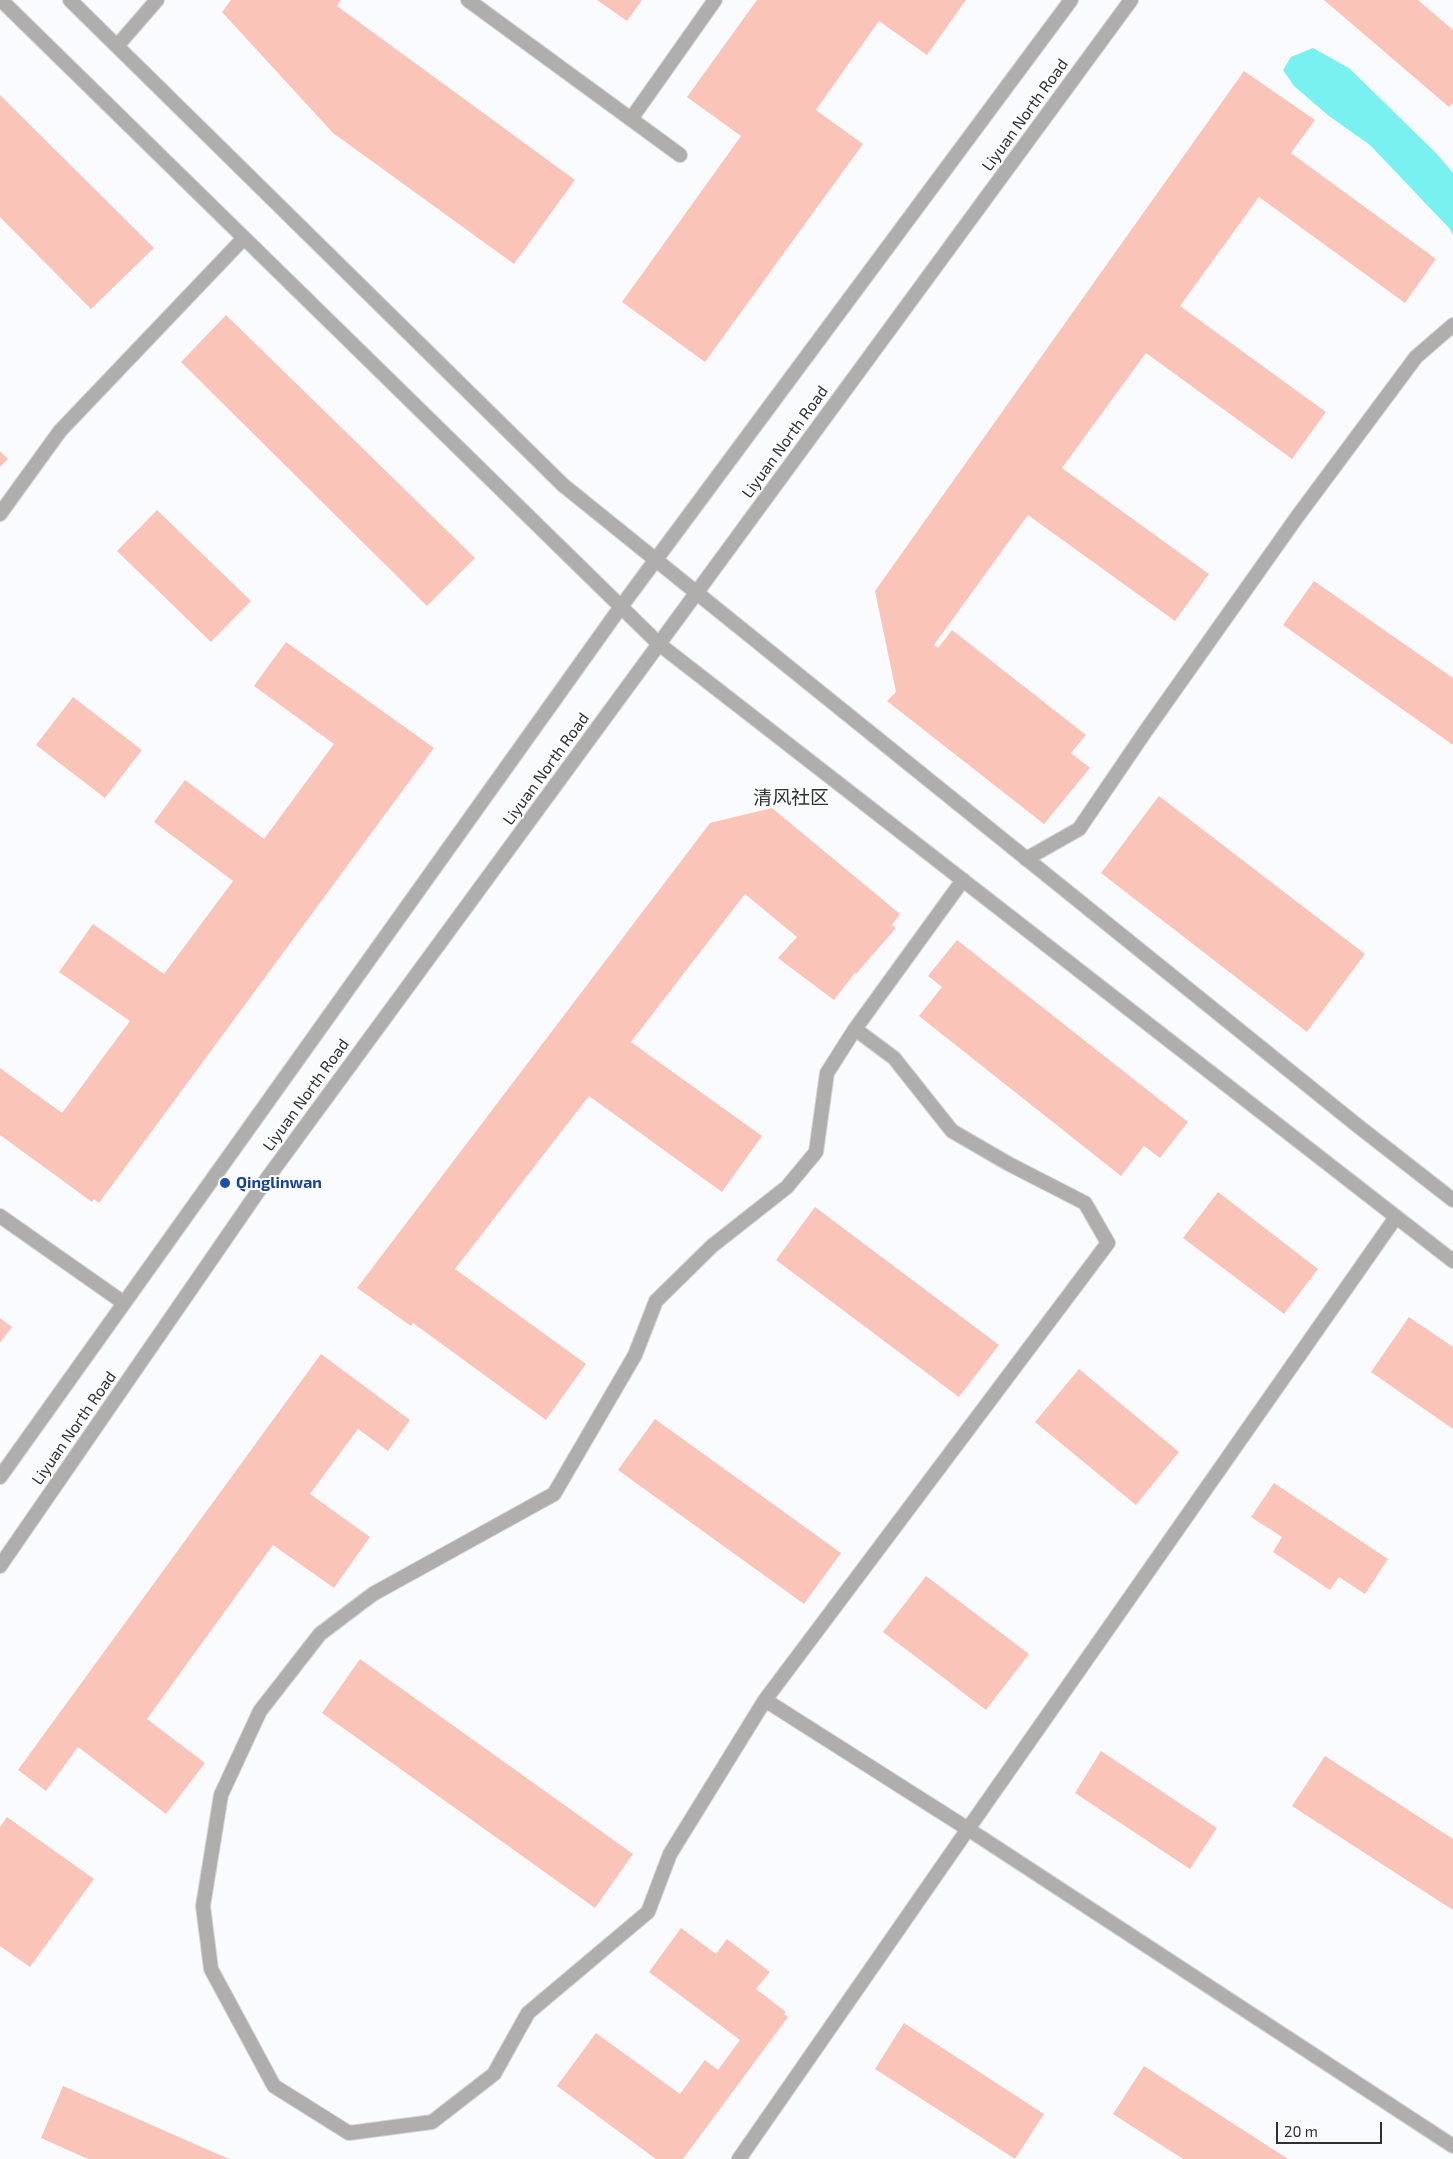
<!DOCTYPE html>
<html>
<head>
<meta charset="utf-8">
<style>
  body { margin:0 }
  #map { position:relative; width:1453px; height:2159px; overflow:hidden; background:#fafbfe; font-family:"Exo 2",sans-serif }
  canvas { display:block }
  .scale { position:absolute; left:1276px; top:2122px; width:106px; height:22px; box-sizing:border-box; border:2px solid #2f3031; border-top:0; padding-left:6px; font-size:15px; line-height:18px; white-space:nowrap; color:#2f3031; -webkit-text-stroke:4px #fff; paint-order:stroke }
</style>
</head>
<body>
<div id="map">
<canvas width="1453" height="2159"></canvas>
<div class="scale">20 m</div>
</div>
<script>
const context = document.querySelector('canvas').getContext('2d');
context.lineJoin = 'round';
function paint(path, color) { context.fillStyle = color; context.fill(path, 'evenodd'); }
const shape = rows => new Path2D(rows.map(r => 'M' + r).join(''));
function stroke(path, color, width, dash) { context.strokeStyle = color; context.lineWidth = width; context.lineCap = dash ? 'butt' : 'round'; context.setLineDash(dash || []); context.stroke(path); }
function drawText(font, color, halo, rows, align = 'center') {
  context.font = font + ' "Exo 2","Noto Sans SC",sans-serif'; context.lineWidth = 4; context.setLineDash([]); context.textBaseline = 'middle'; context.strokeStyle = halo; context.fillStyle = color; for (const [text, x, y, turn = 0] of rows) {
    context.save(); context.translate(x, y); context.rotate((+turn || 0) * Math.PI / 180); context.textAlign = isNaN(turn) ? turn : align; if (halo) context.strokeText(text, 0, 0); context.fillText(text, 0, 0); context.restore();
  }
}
paint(shape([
  [1313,48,1349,68,1437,154,1453,173,1453,235,1449,228,1370,145,1329,116,1294,86,1283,70,1291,57]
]), '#79f1f1');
paint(shape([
  [231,0,341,0,337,6,575,180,514,264,333,133,222,12],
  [597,0,642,0,627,21],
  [757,0,966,0,927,55,879,21,816,110,863,144,705,362,622,302,741,136,687,97],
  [1324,0,1418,0,1453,30,1453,103,1449,107],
  [1244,71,1315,120,1291,153,1436,259,1405,303,1259,197,1180,306,1326,412,1292,459,1146,353,1062,468,1209,574,1175,621,1028,515,934,645,938,648,952,630,1086,735,1071,753,1090,768,1044,824,887,701,896,692,875,591],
  [0,95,154,248,91,309,0,217],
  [226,315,475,558,427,606,181,362],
  [0,451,8,459,0,467],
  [157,510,251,601,211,642,117,551],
  [1314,581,1453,678,1453,745,1283,625],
  [286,642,434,748,99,1203,94,1199,92,1202,0,1135,0,1068,62,1113,130,1021,59,972,93,924,164,974,233,881,154,822,185,780,264,839,334,744,254,686],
  [73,697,142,750,105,798,36,745],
  [1159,796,1365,954,1307,1032,1101,873],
  [772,808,900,914,892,925,896,928,856,974,855,973,834,1000,778,958,797,937,745,894,631,1042,762,1136,722,1192,589,1096,455,1269,586,1364,546,1420,413,1323,411,1326,357,1288,710,823],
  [957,940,1188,1122,1160,1158,1144,1146,1121,1176,919,1016,942,987,928,976],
  [1218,1192,1318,1269,1284,1314,1183,1238],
  [815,1207,999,1345,959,1397,776,1260],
  [1409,1317,1453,1347,1453,1429,1371,1372],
  [0,1318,12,1327,0,1343],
  [321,1354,410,1420,388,1451,358,1429,310,1494,370,1537,334,1588,273,1545,147,1719,205,1763,166,1814,78,1747,46,1791,18,1770],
  [1079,1369,1179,1452,1136,1505,1035,1422],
  [655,1419,841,1553,804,1604,618,1470],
  [1274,1483,1388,1559,1365,1594,1339,1577,1330,1590,1273,1552,1282,1537,1251,1517],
  [926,1576,1029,1654,986,1710,883,1632],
  [360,1659,633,1854,595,1908,322,1713],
  [1101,1751,1217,1828,1190,1869,1075,1793],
  [1325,1756,1453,1839,1453,1910,1292,1806],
  [7,1817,94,1879,30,1967,0,1946,0,1827],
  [681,1928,716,1954,727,1939,770,1972,756,1989,786,2012,784,2014,788,2017,683,2159,656,2159,557,2086,596,2033,680,2094,705,2060,718,2070,740,2040,649,1972],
  [904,2023,1044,2114,1015,2159,875,2069],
  [1144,2066,1288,2159,1183,2159,1113,2114],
  [63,2086,229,2159,88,2159,41,2138]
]), '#fac4b8');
const service = shape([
  [0,514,60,431,244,238],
  [1026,859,1079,829,1145,732,1297,517,1416,357,1453,325],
  [0,1216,124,1303],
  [1396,1217,968,1829,1453,2146],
  [765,1700,670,1854,648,1912,528,2013,494,2074,432,2122,349,2133,274,2086,211,1969,203,1906,221,1795,260,1711,320,1634,373,1594,554,1494,635,1355,656,1301,712,1246,787,1187,816,1152,827,1073,855,1029],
  [739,2159,968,1829,765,1700,1108,1243,1085,1203,1009,1164,952,1131,894,1058,855,1029,963,880]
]);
const minor = shape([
  [1,0,659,644,1453,1261],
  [70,0,563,485,1358,1126,1453,1200],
  [468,0,680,155],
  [117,46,157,0],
  [631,119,715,0],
  [0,1477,620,608,1071,0],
  [0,1566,266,1180,1131,0]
]);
stroke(service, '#d5d6d9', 16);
stroke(minor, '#d5d6d9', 16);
stroke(service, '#b0aead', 14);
stroke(minor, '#b0aead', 14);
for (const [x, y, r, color] of [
  [225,1183,6,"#1a4fb4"]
]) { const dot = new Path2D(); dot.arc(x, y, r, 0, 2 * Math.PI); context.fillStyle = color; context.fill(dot); stroke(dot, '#fff', 2); }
drawText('16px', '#2f3031', '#fff', [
  ["Liyuan North Road",1025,115,-54],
  ["Liyuan North Road",785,442,-54],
  ["Liyuan North Road",546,769,-54],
  ["Liyuan North Road",306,1095,-54],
  ["Liyuan North Road",74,1428,-55]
]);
drawText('bold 16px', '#164399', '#fff', [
  ["Qinglinwan",236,1183]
], 'left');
drawText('19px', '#2f3031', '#fff', [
  ["清风社区",791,798]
]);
</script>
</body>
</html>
